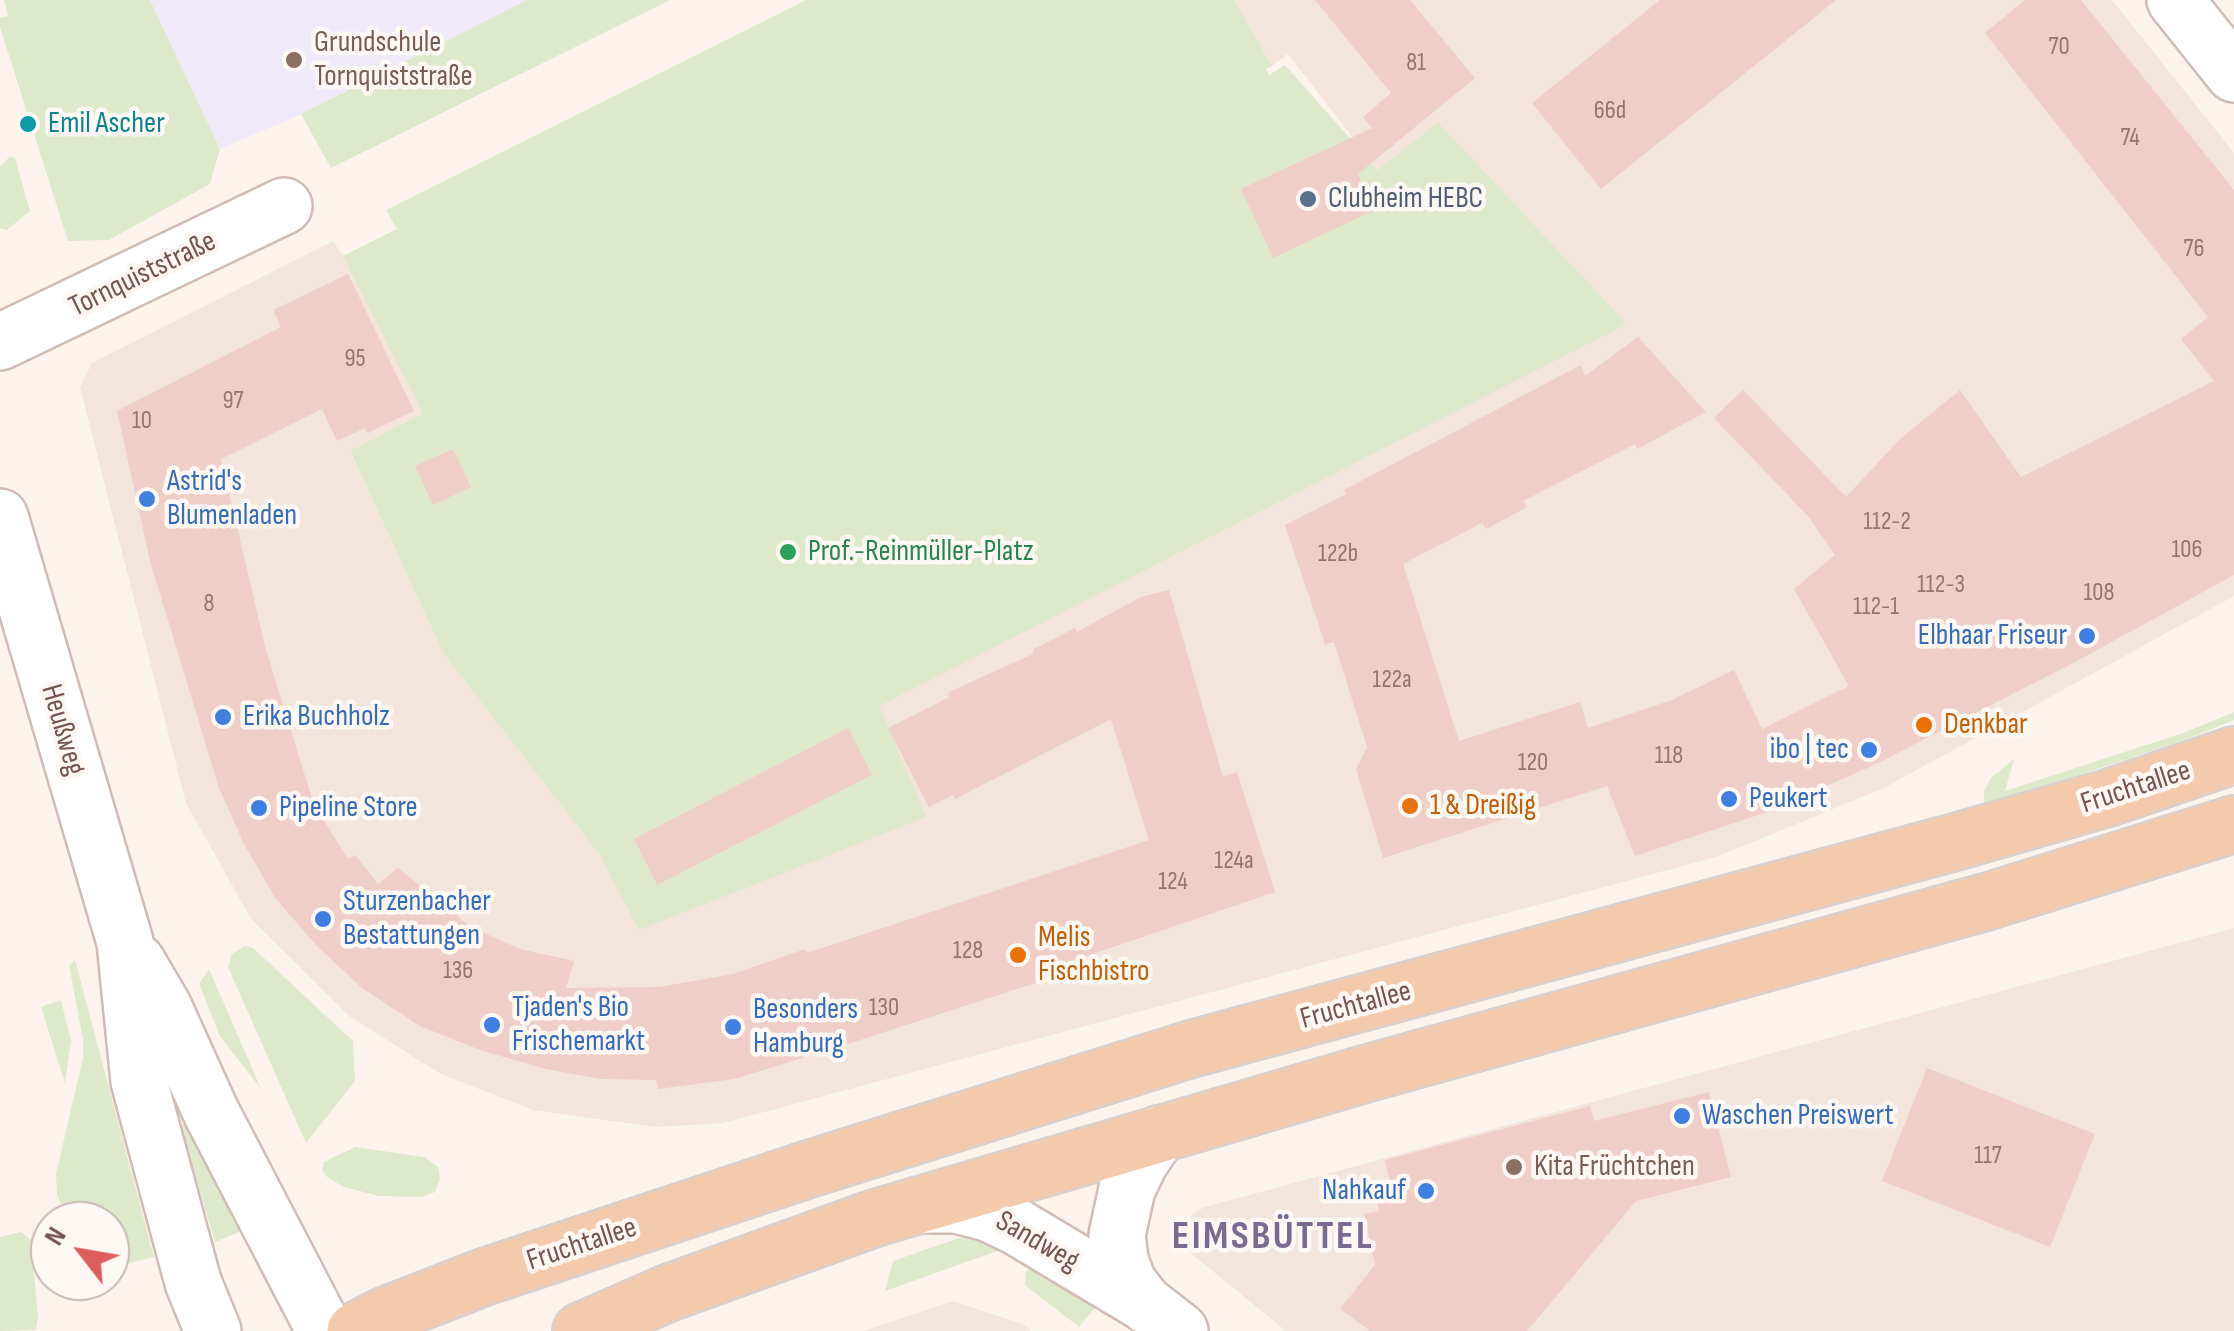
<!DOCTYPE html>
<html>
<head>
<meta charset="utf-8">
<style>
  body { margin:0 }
  #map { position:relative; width:2234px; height:1331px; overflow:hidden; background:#fcf3ed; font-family:"Sofia Sans Condensed",sans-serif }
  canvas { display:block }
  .north { position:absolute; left:30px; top:1201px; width:100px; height:100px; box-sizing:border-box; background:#fef8f4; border:2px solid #c8b7b3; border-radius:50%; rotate:301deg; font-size:28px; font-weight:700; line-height:40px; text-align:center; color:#765651 }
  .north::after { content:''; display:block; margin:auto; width:35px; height:45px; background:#db5e5d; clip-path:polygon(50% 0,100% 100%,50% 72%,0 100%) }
</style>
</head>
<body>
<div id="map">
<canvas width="2234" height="1331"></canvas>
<div class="north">N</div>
</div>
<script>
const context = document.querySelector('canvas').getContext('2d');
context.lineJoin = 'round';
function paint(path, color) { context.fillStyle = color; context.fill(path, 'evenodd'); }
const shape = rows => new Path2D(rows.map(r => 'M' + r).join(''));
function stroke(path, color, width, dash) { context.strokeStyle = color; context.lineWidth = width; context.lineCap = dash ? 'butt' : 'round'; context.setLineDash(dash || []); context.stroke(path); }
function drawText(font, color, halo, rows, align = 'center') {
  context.font = font + ' "Sofia Sans Condensed",sans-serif'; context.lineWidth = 9; context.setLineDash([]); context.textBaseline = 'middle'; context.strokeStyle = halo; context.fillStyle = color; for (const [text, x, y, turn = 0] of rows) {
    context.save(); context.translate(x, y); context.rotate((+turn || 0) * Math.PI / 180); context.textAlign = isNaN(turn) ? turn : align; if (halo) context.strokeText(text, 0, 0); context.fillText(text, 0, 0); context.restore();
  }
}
paint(shape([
  [1234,0,2112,0,2234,153,2234,596,1884,788,1716,857,723,1123,656,1127,533,1110,441,1074,349,1016,251,919,186,803,80,387,92,363,333,241,352,269,423,413,350,452,443,653,599,854,640,930,865,680,1627,324,1438,122,1379,171,1288,54,1272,66],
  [2234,928,2234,1331,1286,1331,1193,1255,1185,1243,1185,1227,1193,1213,1205,1207],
  [953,1301,1022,1324,1032,1331,864,1331]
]), '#f3e4dc');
paint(shape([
  [150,0,527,0,302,114,220,149]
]), '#f0e9f9');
paint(shape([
  [4,0,150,0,220,149,210,184,109,240,68,241,0,27,0,18,8,16],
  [527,0,670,0,331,168,301,114],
  [806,0,1234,0,1272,66,1266,69,1269,75,1285,65,1378,170,1438,122,1627,324,879,706,926,817,639,930,599,854,443,653,350,451,423,413,343,256,397,229,386,210],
  [10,156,15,158,30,211,7,230,0,228,0,167],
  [2234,712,2234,720,2187,739,2002,801,1984,802,1984,791,1991,778,2014,759,2005,791,2186,732],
  [245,946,253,948,353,1041,355,1081,306,1143,228,967,232,954],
  [75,960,154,1257,110,1268,110,1221,69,1221,57,1195,56,1174,83,1058,83,1039,69,965],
  [209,969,261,1089,220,1036,199,984],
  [61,1000,71,1041,65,1083,41,1007],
  [189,1119,244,1230,215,1242,181,1126],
  [355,1147,424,1157,438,1167,440,1179,435,1192,421,1197,379,1196,344,1187,328,1178,322,1170,324,1162],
  [21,1232,31,1240,38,1318,36,1330,0,1331,0,1237],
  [959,1238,979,1238,1014,1245,885,1291,893,1261],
  [1037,1262,1098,1304,1079,1327,1025,1285,1026,1272]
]), '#dee9cc');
paint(shape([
  [1315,0,1410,0,1475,78,1358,174,1375,210,1273,258,1241,189,1372,128,1363,117,1391,93],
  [1660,0,1836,0,1601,189,1532,103],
  [2025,0,2081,0,2234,190,2234,575,2073,663,1872,766,1767,812,1635,856,1607,786,1383,858,1356,769,1367,747,1334,642,1325,644,1285,525,1346,494,1344,490,1581,365,1585,376,1638,337,1706,412,1637,449,1635,444,1523,501,1527,507,1486,529,1482,523,1403,564,1459,741,1580,702,1588,728,1672,700,1734,670,1762,729,1849,686,1794,589,1835,555,1808,516,1714,418,1743,390,1846,497,1900,439,1960,390,2021,477,2214,381,2181,339,2208,317,1985,33],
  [348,274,414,411,367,433,365,428,337,441,322,409,221,459,266,650,314,805,348,859,355,855,378,884,398,868,471,927,520,949,574,961,566,988,659,987,733,974,805,949,807,953,1149,840,1111,719,955,799,953,795,929,807,888,728,948,698,949,692,1033,654,1034,649,1075,628,1077,632,1141,597,1169,590,1223,777,1237,772,1275,892,1066,963,1069,972,851,1043,734,1079,658,1089,656,1080,600,1079,546,1069,483,1051,420,1026,362,988,317,946,276,899,244,844,219,788,150,561,117,411,281,327,273,310],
  [453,449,471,487,433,505,415,466],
  [848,728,872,775,657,885,634,839],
  [1927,1068,2095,1134,2050,1247,1882,1181],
  [1709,1092,1731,1177,1636,1201,1527,1331,1370,1331,1340,1309,1375,1265,1364,1214,1379,1211,1374,1186,1390,1182,1385,1160,1590,1106,1594,1121]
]), '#efcec7');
const minor = shape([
  [2175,0,2234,74],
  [0,342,284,206],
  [0,517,125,942,139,1081,193,1282,213,1331],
  [137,962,164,1008,211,1112,325,1331],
  [923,1205,956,1205,988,1213,1017,1227,1144,1303,1180,1331],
  [1144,1303,1128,1282,1120,1260,1117,1235,1127,1189,1140,1162,1159,1134]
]);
const major = shape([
  [355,1331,384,1316,484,1277,809,1169,1191,1049,1955,842,2108,798,2234,755],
  [581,1331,668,1293,875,1218,1368,1073,1989,901,2234,824]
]);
stroke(minor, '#d0bcb5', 60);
stroke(major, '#d9d0ce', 60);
stroke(minor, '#fff', 55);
stroke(major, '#f4caac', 55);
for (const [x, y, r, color] of [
  [294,60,10,"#8d6e63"],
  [28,124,10,"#0f9aa8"],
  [1308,199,10,"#5c6f8a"],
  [147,499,10,"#3f7fe0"],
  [788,552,10,"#2e9e5b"],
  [2087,636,10,"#3f7fe0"],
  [223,717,10,"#3f7fe0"],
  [1924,725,10,"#e8710a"],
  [1869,750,10,"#3f7fe0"],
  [1729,799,10,"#3f7fe0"],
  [1410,806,10,"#e8710a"],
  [259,808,10,"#3f7fe0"],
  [323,919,10,"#3f7fe0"],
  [1018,955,10,"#e8710a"],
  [492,1025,10,"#3f7fe0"],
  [733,1027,10,"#3f7fe0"],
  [1682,1116,10,"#3f7fe0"],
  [1514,1167,10,"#8d6e63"],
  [1426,1191,10,"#3f7fe0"]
]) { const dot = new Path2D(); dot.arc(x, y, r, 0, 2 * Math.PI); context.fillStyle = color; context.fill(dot); stroke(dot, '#fef8f4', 4); }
drawText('25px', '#94746e', null, [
  ["70",2059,48],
  ["81",1416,64],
  ["66d",1610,112],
  ["74",2130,139],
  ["76",2194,250],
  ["95",355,360],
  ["97",233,402],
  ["10",142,422],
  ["112-2",1887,523],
  ["106",2187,551],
  ["122b",1338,555],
  ["112-3",1941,586],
  ["108",2099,594],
  ["8",209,605],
  ["112-1",1876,608],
  ["122a",1392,681],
  ["118",1669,757],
  ["120",1533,764],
  ["124a",1234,862],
  ["124",1173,883],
  ["128",968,952],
  ["136",458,972],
  ["130",884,1009],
  ["117",1988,1157]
]);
drawText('30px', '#785e54', '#fef8f4', [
  ["Grundschule",314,43],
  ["Tornquiststraße",314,77],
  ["Kita Früchtchen",1534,1167]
], 'left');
drawText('30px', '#0d838f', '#fef8f4', [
  ["Emil Ascher",48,124]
], 'left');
drawText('30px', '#4e5e75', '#fef8f4', [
  ["Clubheim HEBC",1328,199]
], 'left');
drawText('30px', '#765651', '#fef8f4', [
  ["Tornquiststraße",143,275,-26],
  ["Heußweg",62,730,74],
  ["Fruchtallee",2136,788,-18],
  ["Fruchtallee",1356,1006,-15],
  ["Sandweg",1037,1242,30],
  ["Fruchtallee",582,1245,-18]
]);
drawText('30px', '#366cbe', '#fef8f4', [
  ["Astrid's",167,482],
  ["Blumenladen",167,516],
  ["Elbhaar Friseur",2067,636,"right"],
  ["Erika Buchholz",243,717],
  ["ibo | tec",1849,750,"right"],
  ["Peukert",1749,799],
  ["Pipeline Store",279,808],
  ["Sturzenbacher",343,902],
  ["Bestattungen",343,936],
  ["Tjaden's Bio",512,1008],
  ["Frischemarkt",512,1042],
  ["Besonders",753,1010],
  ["Hamburg",753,1044],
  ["Waschen Preiswert",1702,1116],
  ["Nahkauf",1406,1191,"right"]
], 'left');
drawText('30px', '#27864d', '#fef8f4', [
  ["Prof.-Reinmüller-Platz",808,552]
], 'left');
drawText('30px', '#c56008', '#fef8f4', [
  ["Denkbar",1944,725],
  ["1 & Dreißig",1430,806],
  ["Melis",1038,938],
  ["Fischbistro",1038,972]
], 'left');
context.letterSpacing = '2.5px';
drawText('bold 40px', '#7b6991', '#fef8f4', [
  ["EIMSBÜTTEL",1273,1238]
]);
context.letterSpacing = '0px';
</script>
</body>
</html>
